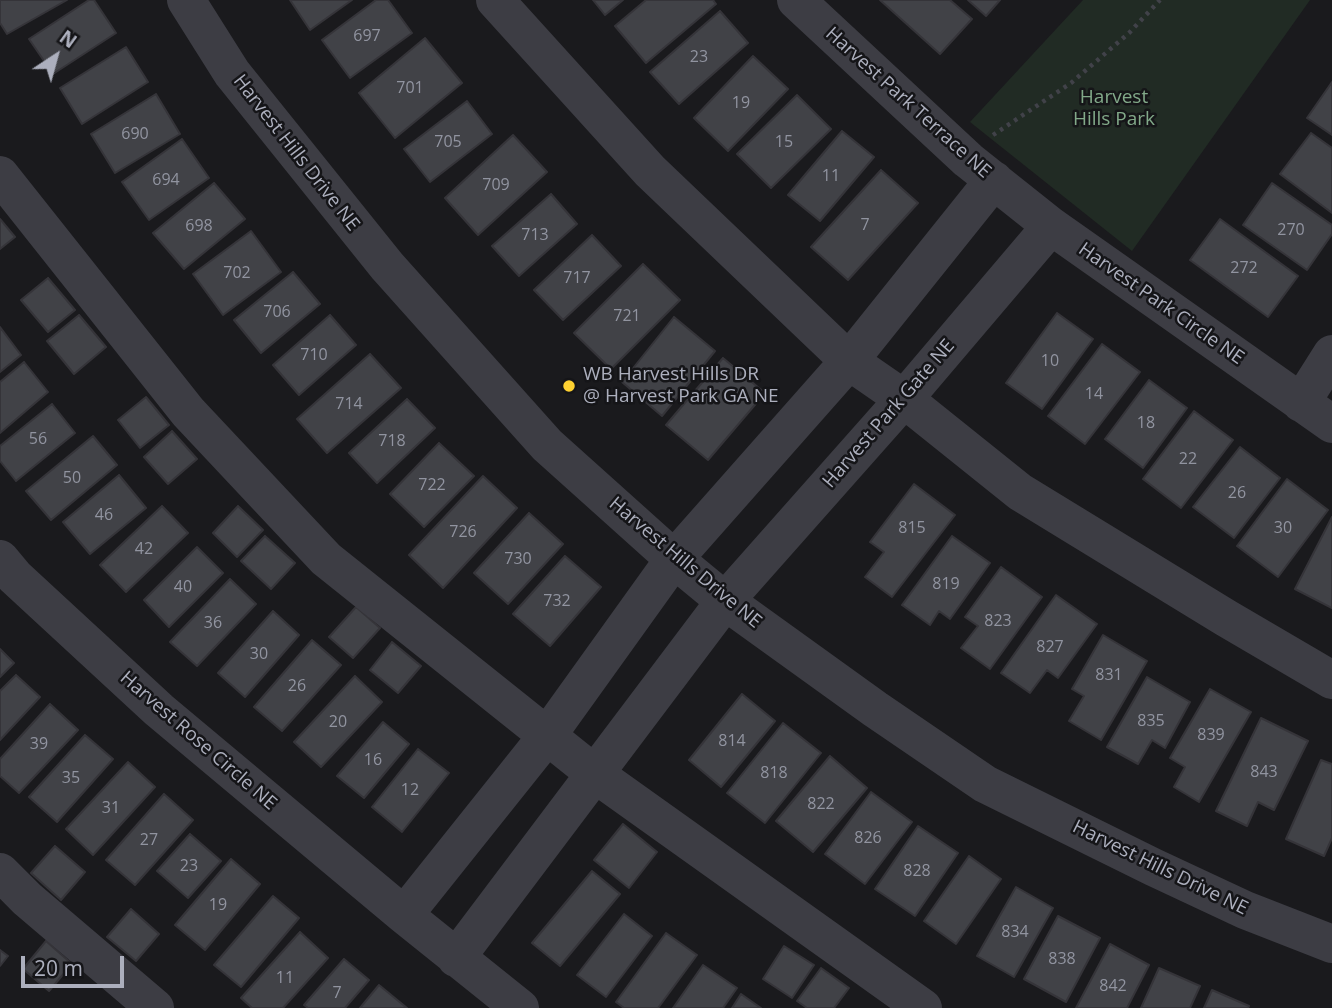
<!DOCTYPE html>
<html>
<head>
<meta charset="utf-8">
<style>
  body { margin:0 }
  #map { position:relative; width:1332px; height:1008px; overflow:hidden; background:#1a1a1d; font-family:"Open Sans",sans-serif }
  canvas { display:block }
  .north { position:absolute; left:21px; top:21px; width:70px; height:70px; -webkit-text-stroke:5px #151518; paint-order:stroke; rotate:36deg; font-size:19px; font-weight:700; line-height:28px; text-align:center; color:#acafbd }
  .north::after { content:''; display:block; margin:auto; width:24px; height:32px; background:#acafbd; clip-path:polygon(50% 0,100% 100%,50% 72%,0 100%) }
  .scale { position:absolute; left:21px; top:956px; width:103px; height:32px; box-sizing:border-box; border:4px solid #acafbd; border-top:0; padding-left:9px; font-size:21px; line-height:24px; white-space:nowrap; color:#acafbd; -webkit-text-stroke:5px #151518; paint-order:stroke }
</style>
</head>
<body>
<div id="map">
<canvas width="1332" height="1008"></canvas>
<div class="north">N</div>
<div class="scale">20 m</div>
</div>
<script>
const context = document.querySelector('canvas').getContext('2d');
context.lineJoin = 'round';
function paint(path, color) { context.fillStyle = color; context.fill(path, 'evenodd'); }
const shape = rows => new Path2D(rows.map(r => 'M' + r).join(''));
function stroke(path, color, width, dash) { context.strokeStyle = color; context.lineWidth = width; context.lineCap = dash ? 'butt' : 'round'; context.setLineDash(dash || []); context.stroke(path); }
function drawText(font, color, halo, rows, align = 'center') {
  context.font = font + ' "Open Sans",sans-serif'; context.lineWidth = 5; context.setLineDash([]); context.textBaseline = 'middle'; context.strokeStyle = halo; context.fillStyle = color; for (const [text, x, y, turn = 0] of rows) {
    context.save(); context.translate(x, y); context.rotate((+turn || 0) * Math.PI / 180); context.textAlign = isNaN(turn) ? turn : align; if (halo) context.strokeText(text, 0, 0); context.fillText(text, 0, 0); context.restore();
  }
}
paint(shape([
  [1083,0,1310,0,1132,251,970,122]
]), '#212b24');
const building = shape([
  [0,0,67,0,7,34,0,23,0,0],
  [89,0,94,0,116,33,53,74,29,39,89,0],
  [290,0,352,0,310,30,290,0],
  [376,0,388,0,412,33,350,78,322,40,376,0],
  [593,0,623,0,605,15,593,0],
  [646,0,713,0,716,4,646,63,615,26,646,0],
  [880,0,950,0,972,19,940,54,880,0],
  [968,0,1000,0,986,16,968,0],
  [720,11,748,43,679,104,650,72,720,11],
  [425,38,462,83,395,138,359,93,425,38],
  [126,47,148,82,82,124,60,88,126,47],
  [753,56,788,89,728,151,694,118,753,56],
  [1332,82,1332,135,1307,118,1332,82],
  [156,94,180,134,115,173,91,134,156,94],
  [797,95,831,129,771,188,737,154,797,95],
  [467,101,492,134,430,182,404,149,467,101],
  [842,131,874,157,820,221,788,195,842,131],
  [1311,133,1332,148,1332,213,1280,174,1311,133],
  [513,135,547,172,478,235,445,198,513,135],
  [182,139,209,178,149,220,122,182,182,139],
  [881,170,918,203,848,280,811,247,881,170],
  [214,183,245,219,184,269,153,233,214,183],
  [1272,183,1332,225,1332,234,1307,270,1243,225,1272,183],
  [551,194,577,224,519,276,492,246,551,194],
  [0,219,15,237,0,249,0,219],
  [1220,219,1298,276,1268,317,1190,260,1220,219],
  [251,231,281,272,223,315,193,274,251,231],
  [592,235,621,266,563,320,534,290,592,235],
  [643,264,680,300,611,369,574,333,643,264],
  [293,272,320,304,261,353,234,320,293,272],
  [48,278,75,310,48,332,21,300,48,278],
  [1057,313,1093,339,1042,409,1006,383,1057,313],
  [79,315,106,347,74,374,47,341,79,315],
  [330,315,356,345,299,395,273,365,330,315],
  [674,317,715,351,662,416,622,382,674,317],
  [0,327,21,355,0,372,0,327],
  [1102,344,1140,372,1085,444,1048,416,1102,344],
  [370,354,401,388,327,453,297,419,370,354],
  [723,358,765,393,708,460,666,425,723,358],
  [24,362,48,392,0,433,0,382,24,362],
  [1149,380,1187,408,1143,468,1105,439,1149,380],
  [146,397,169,425,140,448,118,420,146,397],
  [407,399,435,428,377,483,349,453,407,399],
  [52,404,75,433,16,481,0,461,0,446,52,404],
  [1194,411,1233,440,1181,508,1143,479,1194,411],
  [172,431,197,459,168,484,144,457,172,431],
  [93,436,117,465,51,520,26,491,93,436],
  [439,443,474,476,424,527,390,494,439,443],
  [1240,447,1280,478,1234,538,1193,507,1240,447],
  [119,475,146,508,90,554,63,522,119,475],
  [483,476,517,508,443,588,409,555,483,476],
  [1287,479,1328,510,1278,577,1237,546,1287,479],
  [914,484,955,515,892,597,865,577,884,552,870,542,914,484],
  [162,506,188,533,126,592,100,565,162,506],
  [238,506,263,530,237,557,213,533,238,506],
  [529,513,563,544,508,604,474,573,529,513],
  [1332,517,1332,608,1295,589,1332,517],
  [265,536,295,563,271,589,241,561,265,536],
  [952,536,990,563,950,619,939,611,930,625,902,605,952,536],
  [197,547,223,573,169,627,144,600,197,547],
  [565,556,601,587,550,646,513,614,565,556],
  [1001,567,1042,597,990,669,961,648,978,626,965,617,1001,567],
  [230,579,256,604,197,666,170,642,230,579],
  [1056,595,1097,624,1058,678,1047,670,1030,693,1001,673,1056,595],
  [356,607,380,628,353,658,329,637,356,607],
  [273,611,299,635,245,697,218,673,273,611],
  [1103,635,1147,661,1101,740,1069,721,1084,696,1072,689,1103,635],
  [312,640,341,665,282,731,254,707,312,640],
  [392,642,421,666,398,693,370,670,392,642],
  [0,649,14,663,0,677,0,649],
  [16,675,40,697,0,740,0,691,16,675],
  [355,676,382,702,321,767,294,742,355,676],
  [1147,677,1190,702,1165,748,1152,740,1138,764,1107,747,1147,677],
  [1210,689,1251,712,1199,802,1174,787,1185,767,1170,758,1210,689],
  [742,694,775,721,721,787,689,760,742,694],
  [50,704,78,730,19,793,0,776,0,759,50,704],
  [1261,718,1308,741,1274,810,1258,802,1247,826,1216,811,1261,718],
  [383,722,409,744,364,798,337,776,383,722],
  [783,723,821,753,765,823,727,793,783,723],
  [85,735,113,759,57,822,29,797,85,735],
  [418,749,449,773,402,832,372,807,418,749],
  [830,756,867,788,813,852,776,821,830,756],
  [1321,760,1332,764,1332,838,1324,856,1286,839,1321,760],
  [128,762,155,787,93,855,66,829,128,762],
  [871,792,912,822,865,884,825,854,871,792],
  [164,794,193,820,135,885,106,860,164,794],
  [623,824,657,852,629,888,594,860,623,824],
  [918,826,958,853,915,916,875,889,918,826],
  [190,834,221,861,188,898,157,871,190,834],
  [55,846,85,872,61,900,31,873,55,846],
  [969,856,1001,879,956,944,924,921,969,856],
  [231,859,260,884,205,950,175,925,231,859],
  [592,871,620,894,560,966,532,943,592,871],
  [1016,887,1053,908,1014,977,977,956,1016,887],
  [273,896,299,918,241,987,214,965,273,896],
  [131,909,159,934,136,961,107,937,131,909],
  [624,914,652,936,606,997,577,975,624,914],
  [1058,916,1100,938,1066,1002,1024,979,1058,916],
  [300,932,328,958,283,1008,252,1008,241,998,300,932],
  [666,933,697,955,658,1008,624,1008,616,1002,666,933],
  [46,941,72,964,49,991,23,969,46,941],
  [1110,944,1149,965,1127,1008,1076,1008,1110,944],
  [784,946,814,965,792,998,763,979,784,946],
  [0,950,8,956,0,966,0,950],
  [344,959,369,980,345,1008,308,1008,304,1005,344,959],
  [703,965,737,988,723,1008,673,1008,703,965],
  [821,968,849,988,834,1008,807,1008,797,1001,821,968],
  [1159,968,1200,986,1190,1008,1141,1008,1159,968],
  [379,985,407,1008,360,1008,379,985],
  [1212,990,1249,1006,1248,1008,1204,1008,1212,990],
  [741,994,761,1008,732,1008,741,994]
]);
paint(building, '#414247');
stroke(building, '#353439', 2);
stroke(shape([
  [993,135,1071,83,1129,33,1160,0]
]), '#414249', 4.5, [3.5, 5]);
stroke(shape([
  [186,0,232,73,387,266,547,445,674,559,725,601,875,709,985,784,1153,867,1245,910,1332,944],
  [495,0,650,171,849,361,904,399,1020,492,1226,618,1332,680],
  [796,0,968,160,1051,226,1332,424],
  [0,175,188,412,326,559,595,774,923,1008],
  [1301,403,1332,354],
  [0,559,15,577,159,710,404,915,520,1008],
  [0,872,27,899,155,1008],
  [404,915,547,736,674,559,849,361,994,180],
  [456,958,725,601,904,399,1051,226]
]), '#3d3d44', 38);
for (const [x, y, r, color] of [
  [569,386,7,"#fed131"]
]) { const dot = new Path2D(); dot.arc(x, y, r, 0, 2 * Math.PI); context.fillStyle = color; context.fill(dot); stroke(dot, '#151518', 2.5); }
drawText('16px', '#9194a0', null, [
  ["697",367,36],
  ["23",699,57],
  ["701",410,88],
  ["19",741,103],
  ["690",135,134],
  ["705",448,142],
  ["15",784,142],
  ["11",831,176],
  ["694",166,180],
  ["709",496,185],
  ["7",865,225],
  ["698",199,226],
  ["270",1291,230],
  ["713",535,235],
  ["272",1244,268],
  ["702",237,273],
  ["717",577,278],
  ["706",277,312],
  ["721",627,316],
  ["710",314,355],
  ["10",1050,361],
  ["14",1094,394],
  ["714",349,404],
  ["18",1146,423],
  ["56",38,439],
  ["718",392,441],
  ["22",1188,459],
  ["50",72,478],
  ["722",432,485],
  ["26",1237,493],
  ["46",104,515],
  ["815",912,528],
  ["30",1283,528],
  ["726",463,532],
  ["42",144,549],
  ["730",518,559],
  ["819",946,584],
  ["40",183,587],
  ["732",557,601],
  ["823",998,621],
  ["36",213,623],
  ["827",1050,647],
  ["30",259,654],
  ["831",1109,675],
  ["26",297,686],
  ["835",1151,721],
  ["20",338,722],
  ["839",1211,735],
  ["814",732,741],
  ["39",39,744],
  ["16",373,760],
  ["843",1264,772],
  ["818",774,773],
  ["35",71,778],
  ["12",410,790],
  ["822",821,804],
  ["31",111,808],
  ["826",868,838],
  ["27",149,840],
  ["23",189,866],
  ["828",917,871],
  ["19",218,905],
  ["834",1015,932],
  ["838",1062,959],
  ["11",285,978],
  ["842",1113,986],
  ["7",337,993]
]);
drawText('19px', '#82a989', '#151518', [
  ["Harvest",1114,98],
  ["Hills Park",1114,120]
]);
drawText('19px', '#acafbd', '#151518', [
  ["Harvest Park Terrace NE",908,103,42],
  ["Harvest Hills Drive NE",296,153,52],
  ["Harvest Park Circle NE",1161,304,35],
  ["Harvest Park Gate NE",889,414,-49],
  ["Harvest Hills Drive NE",685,563,40],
  ["Harvest Rose Circle NE",198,741,41],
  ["Harvest Hills Drive NE",1160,868,26]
]);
drawText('19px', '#acafbd', '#151518', [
  ["WB Harvest Hills DR",583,375],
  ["@ Harvest Park GA NE",583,397]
], 'left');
</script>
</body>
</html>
